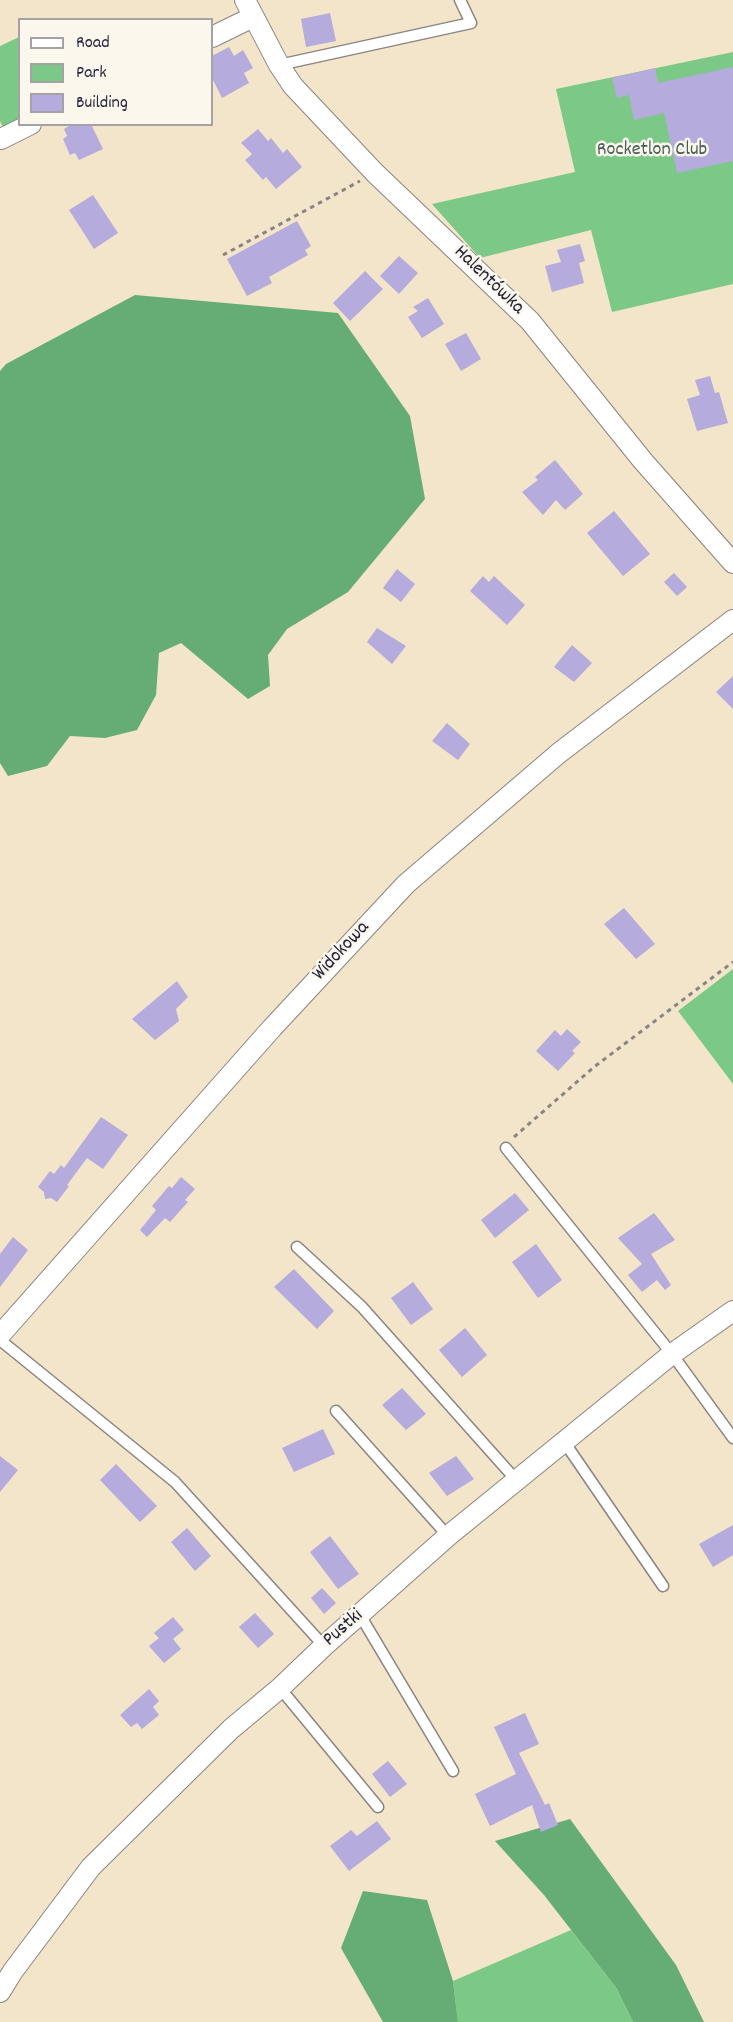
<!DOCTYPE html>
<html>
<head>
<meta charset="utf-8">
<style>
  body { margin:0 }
  #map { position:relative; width:733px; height:2022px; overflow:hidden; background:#f2e5c9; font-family:Dekko,sans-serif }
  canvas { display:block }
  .legend { position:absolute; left:18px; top:18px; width:195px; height:108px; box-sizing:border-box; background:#fbf7ec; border:2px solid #a4a2a5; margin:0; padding:8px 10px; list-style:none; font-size:18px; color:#22223b }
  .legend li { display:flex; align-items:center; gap:12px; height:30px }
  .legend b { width:30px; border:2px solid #a4a2a5 }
</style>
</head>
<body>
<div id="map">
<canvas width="733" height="2022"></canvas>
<ul class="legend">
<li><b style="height:8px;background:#fff"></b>Road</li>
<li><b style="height:16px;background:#7cc987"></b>Park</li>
<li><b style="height:16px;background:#b5abdc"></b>Building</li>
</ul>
</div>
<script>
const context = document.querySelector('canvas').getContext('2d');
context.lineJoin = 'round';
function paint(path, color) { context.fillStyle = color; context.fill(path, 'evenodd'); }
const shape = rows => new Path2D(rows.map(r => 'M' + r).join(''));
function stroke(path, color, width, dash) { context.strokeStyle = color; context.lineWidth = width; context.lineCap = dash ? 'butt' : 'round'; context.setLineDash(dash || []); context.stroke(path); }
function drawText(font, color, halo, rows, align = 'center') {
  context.font = font + ' Dekko,sans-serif'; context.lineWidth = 5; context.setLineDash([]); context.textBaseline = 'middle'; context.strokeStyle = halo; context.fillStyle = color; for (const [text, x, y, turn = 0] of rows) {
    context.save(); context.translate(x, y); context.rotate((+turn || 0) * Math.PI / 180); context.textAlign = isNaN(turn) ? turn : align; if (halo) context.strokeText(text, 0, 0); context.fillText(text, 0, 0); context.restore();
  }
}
paint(shape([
  [19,37,19,122,4,129,0,121,0,46],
  [733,52,733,284,612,312,591,230,480,258,432,204,575,172,556,89],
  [733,969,733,1084,678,1011],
  [571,1930,617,1989,633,2022,458,2022,453,1981]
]), '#7cc987');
paint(shape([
  [135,295,338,313,410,416,425,499,348,592,287,629,268,655,270,686,248,699,181,643,159,653,156,695,137,730,105,738,70,736,47,766,8,776,0,763,0,371,6,364],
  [570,1819,676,1965,704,2022,633,2022,617,1989,544,1895,495,1841],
  [363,1891,427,1900,453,1981,458,2022,383,2022,341,1948]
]), '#65ad74');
paint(shape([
  [330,13,336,41,306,47,301,19],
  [229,47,234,56,243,50,253,68,244,73,249,83,222,98,212,78,212,56],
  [733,67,733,161,677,173,664,113,634,120,629,95,617,98,612,78,655,68,658,83],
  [72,124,91,124,103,149,79,160,75,153,70,155,63,139,67,136,64,129],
  [258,129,268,141,271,138,283,153,287,149,302,167,276,189,266,177,263,180,245,160,252,154,241,143],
  [93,195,118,233,94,249,69,210],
  [297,221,311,246,305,250,308,255,269,277,272,283,247,296,227,259],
  [580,244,585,261,579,263,584,283,552,292,545,266,561,262,557,250],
  [399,256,418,273,399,294,380,276],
  [365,271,383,289,350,321,333,303],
  [428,298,444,324,422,338,408,317,418,311,413,307],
  [466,333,481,359,461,371,445,344],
  [710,376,715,393,719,392,728,423,697,431,687,399,700,395,695,380],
  [555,460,583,494,565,510,556,500,543,515,522,492,538,480,535,477],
  [614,511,650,554,623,576,587,533],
  [397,569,415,584,401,602,383,588],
  [674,573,687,587,677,596,664,582],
  [483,576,489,582,494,576,525,605,507,625,470,591],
  [377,628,406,646,392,664,367,642],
  [572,645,592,663,574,682,554,667],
  [733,676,733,709,716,692],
  [447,723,470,744,458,760,432,741],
  [624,908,655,944,636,959,604,924],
  [177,981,188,997,176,1009,179,1021,155,1040,132,1019],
  [567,1029,581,1042,572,1051,575,1053,558,1071,536,1051,555,1030,561,1036],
  [101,1117,128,1135,103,1169,87,1158,67,1185,69,1186,57,1202,51,1198,45,1199,44,1192,38,1187,50,1171,54,1174,61,1165,64,1168],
  [181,1177,195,1189,185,1200,188,1202,170,1222,165,1218,147,1237,140,1230,156,1210,152,1206,169,1186,172,1188],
  [515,1193,529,1210,495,1238,481,1220],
  [654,1213,675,1240,651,1254,671,1285,665,1290,657,1280,642,1292,628,1275,642,1264,618,1238],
  [13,1237,28,1250,0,1287,0,1254],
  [536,1244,562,1280,538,1298,512,1262],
  [294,1269,334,1311,317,1329,274,1287],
  [413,1282,433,1309,411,1325,391,1298],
  [465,1328,487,1355,462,1377,439,1350],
  [402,1388,426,1414,406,1430,382,1405],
  [323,1429,335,1454,294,1472,282,1448],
  [0,1456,18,1470,0,1492],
  [456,1456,474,1479,447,1496,429,1473],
  [116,1464,157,1506,140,1522,100,1480],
  [733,1525,733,1555,713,1567,699,1544],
  [187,1528,211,1556,195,1571,171,1542],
  [330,1536,359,1574,338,1589,310,1552],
  [322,1588,336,1603,324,1614,311,1598],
  [255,1613,274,1634,258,1648,239,1627],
  [173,1617,184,1630,173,1639,181,1649,164,1663,149,1646,159,1638,154,1633],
  [149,1689,159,1701,153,1707,159,1715,142,1729,137,1723,131,1727,120,1715],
  [525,1713,539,1744,519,1753,545,1805,549,1803,558,1825,541,1832,532,1805,490,1826,475,1794,516,1774,494,1727],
  [388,1761,407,1784,390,1797,372,1774],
  [377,1821,391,1839,349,1871,330,1846,351,1830,357,1836]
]), '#b5abdc');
const service = shape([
  [279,65,471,23,460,0],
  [506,1148,672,1354,733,1438],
  [297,1247,362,1307,517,1481],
  [0,1340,175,1482,324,1646],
  [336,1411,448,1536],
  [565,1443,663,1586],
  [360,1615,453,1771],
  [280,1688,378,1807]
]);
const minor = shape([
  [245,0,279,65,293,86,375,173,530,321,643,461,733,563],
  [212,37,253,17],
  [1,139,31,124],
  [0,1335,272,1028,406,884,559,753,733,620],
  [0,1992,13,1971,91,1867,231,1729,280,1688,324,1646,448,1536,672,1354,733,1311]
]);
stroke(service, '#8a8482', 13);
stroke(minor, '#8a8482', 22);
stroke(shape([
  [223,255,360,181],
  [514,1137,594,1067,733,962]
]), '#8a8482', 3, [4.5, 4.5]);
stroke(service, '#fff', 10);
stroke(minor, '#fff', 20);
drawText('20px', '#425c56', '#fbf7ec', [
  ["Rocketlon Club",652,151]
]);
drawText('20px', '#22223b', '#fbf7ec', [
  ["Halentówka",488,281,44],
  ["Widokowa",342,952,-47],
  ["Pustki",344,1629,-41]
]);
</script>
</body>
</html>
